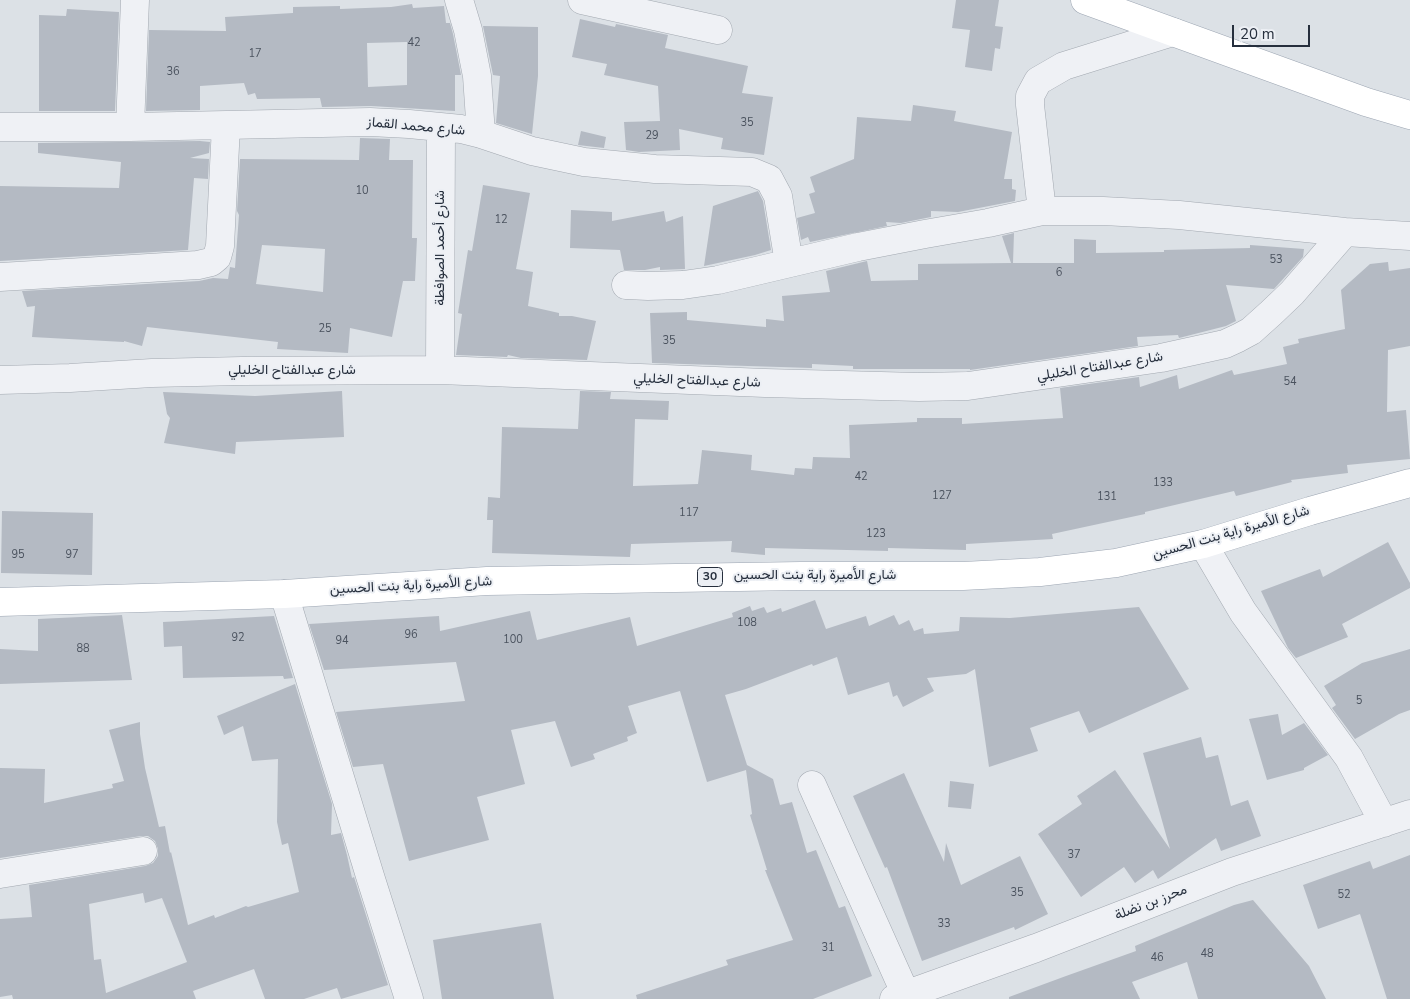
<!DOCTYPE html>
<html>
<head>
<meta charset="utf-8">
<style>
  body { margin:0 }
  #map { position:relative; width:1410px; height:999px; overflow:hidden; background:#dce1e6; font-family:"Nunito Sans",sans-serif }
  canvas { display:block }
  .scale { position:absolute; left:1232px; top:25px; width:78px; height:22px; box-sizing:border-box; border:2px solid #262f3d; border-top:0; padding-left:6px; font-size:15px; line-height:18px; white-space:nowrap; color:#262f3d; -webkit-text-stroke:4px #eceff4; paint-order:stroke }
</style>
</head>
<body>
<div id="map">
<canvas width="1410" height="999"></canvas>
<div class="scale">20 m</div>
</div>
<script>
const context = document.querySelector('canvas').getContext('2d');
context.lineJoin = 'round';
function paint(path, color) { context.fillStyle = color; context.fill(path, 'evenodd'); }
const shape = rows => new Path2D(rows.map(r => 'M' + r).join(''));
function stroke(path, color, width, dash) { context.strokeStyle = color; context.lineWidth = width; context.lineCap = dash ? 'butt' : 'round'; context.setLineDash(dash || []); context.stroke(path); }
function drawText(font, color, halo, rows, align = 'center') {
  context.font = font + ' "Nunito Sans",Vazirmatn,sans-serif'; context.lineWidth = 4; context.setLineDash([]); context.textBaseline = 'middle'; context.strokeStyle = halo; context.fillStyle = color; for (const [text, x, y, turn = 0] of rows) {
    context.save(); context.translate(x, y); context.rotate((+turn || 0) * Math.PI / 180); context.textAlign = isNaN(turn) ? turn : align; if (halo) context.strokeText(text, 0, 0); context.fillText(text, 0, 0); context.restore();
  }
}
paint(shape([
  [956,0,999,0,995,26,1003,27,1000,49,995,48,992,71,965,67,970,30,952,28],
  [412,4,413,8,444,6,446,23,450,23,453,34,461,75,455,75,455,111,371,106,322,107,320,98,257,99,255,93,248,95,244,83,200,86,200,110,146,111,149,30,226,31,225,17,293,13,293,7,340,6,340,9,391,7],
  [407,42,407,85,368,87,367,43],
  [67,9,119,12,115,111,39,111,39,15,66,16],
  [580,19,615,27,616,24,668,35,665,48,748,66,742,93,773,97,764,155,721,149,723,138,679,129,680,150,639,152,626,150,624,122,660,121,658,86,604,75,607,64,572,57],
  [483,26,538,27,538,76,532,134,496,123,500,76,493,75],
  [913,105,956,111,954,121,1012,132,1004,179,1012,179,1012,189,1016,190,1015,201,958,212,931,211,931,217,901,223,886,222,887,226,810,242,808,237,801,240,797,218,815,213,809,194,815,192,810,177,854,159,857,117,911,121],
  [581,131,606,137,604,148,578,145],
  [360,138,390,139,389,160,413,160,412,238,417,238,415,281,403,281,392,337,350,328,348,353,277,349,278,342,147,327,142,346,124,341,124,342,32,337,35,306,27,307,22,291,199,281,213,278,228,279,230,267,235,268,239,215,237,211,240,159,359,160],
  [262,245,325,249,323,292,256,284],
  [200,141,210,142,209,153,190,158,209,159,208,179,194,178,188,250,0,261,0,186,119,188,121,162,38,153,38,143],
  [483,185,530,193,516,269,533,272,528,306,559,313,559,316,572,316,596,321,587,360,521,358,508,355,507,357,456,355,462,314,458,313,468,250,472,251],
  [758,191,763,201,771,250,755,255,704,266,713,206],
  [571,210,612,212,612,221,664,211,666,222,683,216,685,269,660,270,660,267,645,270,624,270,620,250,570,248],
  [1014,233,1013,263,1074,263,1074,239,1096,240,1096,253,1164,252,1164,250,1250,248,1250,245,1304,249,1303,257,1274,289,1226,285,1236,321,1226,326,1179,338,1178,335,1137,337,1138,346,970,370,970,369,853,369,853,366,812,364,812,368,652,363,650,313,687,312,687,320,766,327,766,319,784,321,782,296,830,292,826,271,867,261,871,281,918,280,918,264,1011,263,1002,236],
  [1388,262,1389,271,1410,268,1410,346,1388,350,1387,412,1406,410,1410,459,1347,465,1348,473,1291,480,1292,482,1236,496,1234,491,1145,512,1145,514,1052,534,1053,539,966,544,966,550,888,548,888,551,765,548,765,555,731,552,732,541,631,544,630,557,492,553,493,520,487,520,488,497,500,498,502,427,578,429,580,391,611,392,610,399,669,401,668,420,635,419,633,486,698,484,702,450,752,455,751,470,794,475,795,468,812,469,813,457,850,458,849,425,917,422,917,418,962,418,962,424,1063,418,1060,388,1139,377,1140,387,1177,375,1179,389,1232,370,1234,375,1287,364,1283,347,1299,343,1298,339,1345,329,1341,290,1370,264],
  [342,391,344,437,236,442,235,454,164,443,170,418,167,414,163,392,255,396],
  [2,511,93,513,92,575,1,573],
  [1388,542,1410,583,1410,588,1342,624,1348,637,1296,658,1288,648,1261,591,1320,569,1323,577],
  [815,600,826,629,866,616,869,626,894,615,899,625,909,620,914,631,923,628,924,634,959,631,960,617,1010,618,1139,607,1189,689,1089,733,1079,711,1030,728,1038,751,989,767,975,669,966,674,927,678,934,691,903,707,897,695,893,697,889,682,848,695,837,657,813,666,812,664,746,689,725,695,747,765,773,779,780,805,792,802,807,853,816,850,839,908,845,906,872,976,813,999,637,999,636,995,728,965,726,960,793,940,765,870,767,870,750,815,752,814,746,770,707,782,680,691,628,706,637,733,627,737,628,741,593,754,595,759,571,767,555,721,511,730,525,784,477,797,489,840,409,861,383,764,353,767,336,712,465,701,456,662,324,670,309,624,439,616,440,631,530,611,537,640,630,617,637,646,733,617,732,613,750,606,752,611,764,607,767,613,781,608,782,612],
  [122,615,132,680,0,684,0,649,38,651,38,619],
  [274,616,293,678,284,679,283,676,183,678,182,646,164,647,163,622],
  [1410,649,1410,710,1399,714,1355,739,1332,708,1336,705,1324,686,1362,663],
  [295,684,332,804,331,835,341,833,347,855,352,878,354,877,388,985,341,999,337,988,304,999,265,999,254,969,193,991,196,999,13,999,12,995,0,997,0,919,32,917,29,885,145,866,153,863,158,856,158,849,155,841,148,836,141,836,0,858,0,768,45,769,44,803,113,788,112,784,124,781,109,730,140,722,140,734,145,768,159,827,165,826,170,853,171,852,188,925,214,915,215,918,246,906,248,907,299,892,288,843,282,845,277,822,278,759,252,761,243,726,224,735,217,716],
  [143,893,145,903,162,898,187,962,106,993,101,959,94,960,89,904],
  [1278,714,1282,735,1304,723,1328,755,1304,768,1304,770,1267,780,1249,719],
  [1201,737,1206,758,1218,755,1231,806,1248,800,1261,836,1221,851,1216,838,1158,879,1153,870,1135,883,1124,867,1081,897,1038,834,1082,804,1077,796,1115,770,1170,849,1143,753],
  [904,773,944,862,946,843,961,885,1020,856,1048,914,1015,930,1014,927,922,961,887,867,885,868,853,796],
  [950,781,974,784,971,809,948,807],
  [1410,855,1410,999,1387,999,1360,914,1318,929,1303,885,1370,861,1373,869],
  [1253,900,1309,966,1326,999,1198,999,1187,962,1132,982,1140,999,1009,999,1009,997,1066,976,1136,951,1135,946,1234,905],
  [541,923,554,999,442,999,433,940]
]), '#b4bac3');
const minor = shape([
  [459,0,468,30,477,76,481,134],
  [582,0,718,30],
  [0,127,130,127,370,122,409,124,461,129,481,134,532,151,584,162,655,169,752,172,769,179,778,196,789,263],
  [130,127,135,0],
  [1042,211,1030,105,1030,96,1038,81,1064,66,1173,32],
  [0,277,198,265,211,262,217,257,220,246,226,126],
  [626,285,648,286,683,285,718,280,858,247,925,234,988,223,1042,211,1103,211,1179,215,1345,232,1410,236],
  [440,370,441,127],
  [0,380,70,378,152,373,242,371,440,370,765,383,919,387,968,386,1161,358,1225,344,1238,338,1251,331,1271,313,1292,293,1345,232],
  [1203,544,1243,612,1349,758,1384,823],
  [284,594,370,876,409,999],
  [812,785,906,995],
  [0,874,143,851],
  [894,999,1036,948,1232,872,1410,814]
]);
const major = shape([
  [1085,0,1366,102,1410,115],
  [0,602,284,594,487,581,801,576,963,576,1040,572,1116,563,1203,544,1310,511,1410,483]
]);
stroke(minor, '#a2a8b0', 29);
stroke(major, '#9ca5b2', 29);
stroke(minor, '#eff1f5', 28);
stroke(major, '#fff', 28);
drawText('11px', '#4a525e', null, [
  ["42",414,43],
  ["17",255,54],
  ["36",173,72],
  ["35",747,123],
  ["29",652,136],
  ["10",362,191],
  ["12",501,220],
  ["53",1276,260],
  ["6",1059,273],
  ["25",325,329],
  ["35",669,341],
  ["54",1290,382],
  ["42",861,477],
  ["133",1163,483],
  ["127",942,496],
  ["131",1107,497],
  ["117",689,513],
  ["123",876,534],
  ["95",18,555],
  ["97",72,555],
  ["108",747,623],
  ["96",411,635],
  ["92",238,638],
  ["100",513,640],
  ["94",342,641],
  ["88",83,649],
  ["5",1359,701],
  ["37",1074,855],
  ["35",1017,893],
  ["52",1344,895],
  ["33",944,924],
  ["31",828,948],
  ["48",1207,954],
  ["46",1157,958]
]);
for (const [x, y, w] of [
  [710,577,25]
]) { const box = new Path2D(); box.roundRect(x - w / 2, y - 9.5, w, 19, 4); context.fillStyle = '#eceff4'; context.fill(box); stroke(box, '#262f3d', 1); }
drawText('bold 12px', '#262f3d', null, [
  ["30",710,577]
]);
drawText('14px', '#262f3d', '#eceff4', [
  ["شارع محمد القماز",416,127,5],
  ["شارع أحمد الصوافطة",441,248,-90],
  ["شارع عبدالفتاح الخليلي",1100,367,-9],
  ["شارع عبدالفتاح الخليلي",292,371],
  ["شارع عبدالفتاح الخليلي",697,381,2],
  ["شارع الأميرة راية بنت الحسين",1231,533,-16],
  ["شارع الأميرة راية بنت الحسين",815,576],
  ["شارع الأميرة راية بنت الحسين",411,586,-3],
  ["محرز بن نضلة",1151,903,-21]
]);
</script>
</body>
</html>
